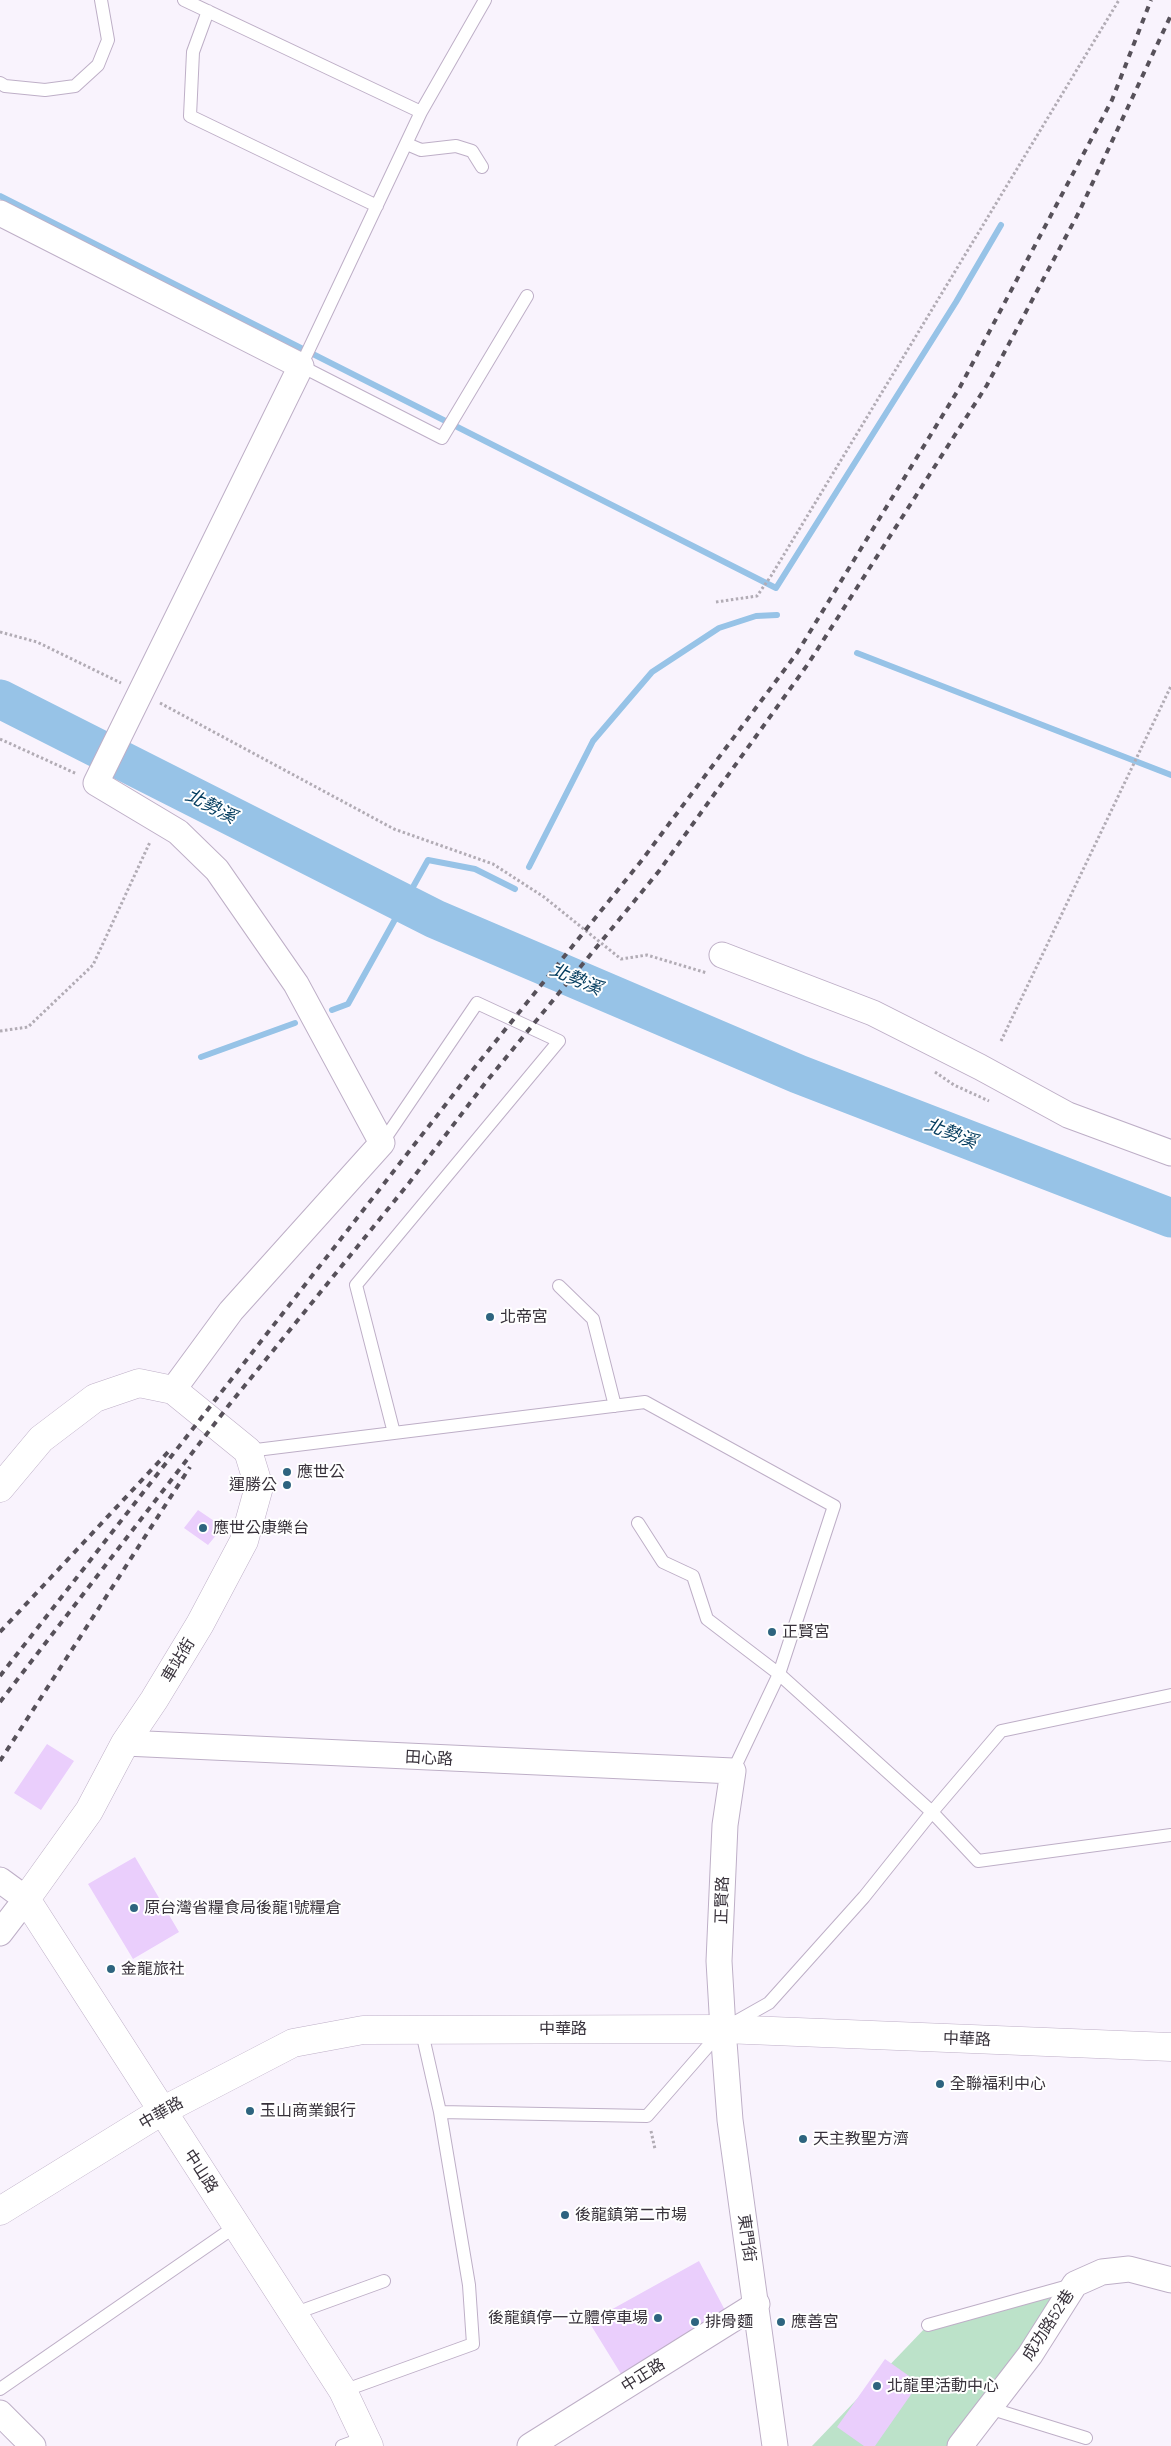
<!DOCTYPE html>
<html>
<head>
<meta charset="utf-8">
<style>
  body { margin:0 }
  canvas { display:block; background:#f9f3fd }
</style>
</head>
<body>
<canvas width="1171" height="2446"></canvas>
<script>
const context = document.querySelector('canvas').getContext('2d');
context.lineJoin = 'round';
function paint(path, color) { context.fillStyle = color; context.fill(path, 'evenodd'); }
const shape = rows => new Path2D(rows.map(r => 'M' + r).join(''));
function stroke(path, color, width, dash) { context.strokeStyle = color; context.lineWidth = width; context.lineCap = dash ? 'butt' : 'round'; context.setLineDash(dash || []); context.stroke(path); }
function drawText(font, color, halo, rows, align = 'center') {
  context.font = font + ' Barlow,"Noto Sans TC",sans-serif'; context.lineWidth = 4; context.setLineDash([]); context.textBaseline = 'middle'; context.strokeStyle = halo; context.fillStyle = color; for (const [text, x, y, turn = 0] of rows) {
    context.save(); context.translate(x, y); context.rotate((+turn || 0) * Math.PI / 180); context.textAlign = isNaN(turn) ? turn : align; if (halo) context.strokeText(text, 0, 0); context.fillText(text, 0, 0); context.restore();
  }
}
paint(shape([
  [1075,2284,951,2446,812,2446,928,2325]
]), '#bce2c9');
stroke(shape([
  [0,196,776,588,956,302,1001,225],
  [857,653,1171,775],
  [529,867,593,741,652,672,719,628,756,616,777,615],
  [332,1010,348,1004,428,860,475,869,515,889],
  [201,1057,295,1023]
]), '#97c3e7', 6);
stroke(shape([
  [0,699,435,919,798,1074,1171,1218]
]), '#97c3e7', 39);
paint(shape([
  [198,1510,223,1527,208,1545,184,1528],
  [47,1744,74,1761,41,1810,14,1793],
  [135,1857,179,1932,133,1959,88,1884],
  [699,2261,727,2314,621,2374,589,2322],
  [885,2359,919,2383,875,2446,864,2446,837,2427]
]), '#eacefc');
const service = shape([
  [184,0,421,112],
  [485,0,421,112,301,366,442,438,527,296],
  [208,11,193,52,190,116,377,206],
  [0,83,5,86,45,90,75,86,98,65,108,40,101,0],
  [407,144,421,150,456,146,472,151,482,167],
  [382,1143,477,1003,559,1041,356,1285,394,1433],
  [559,1286,593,1319,615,1406],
  [248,1451,645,1402,834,1506,779,1674,733,1771],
  [638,1523,663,1562,693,1576,707,1619,779,1674,932,1812,978,1861,1171,1835],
  [440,2112,647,2116,723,2029,769,2003,864,1897,932,1812,1001,1731,1171,1695],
  [293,2314,384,2281],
  [928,2325,1072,2285],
  [0,2389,236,2226],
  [343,2391,473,2344,469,2285,440,2112,421,2028],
  [989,2408,1086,2438],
  [342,2446,364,2438]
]);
const minor = shape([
  [0,213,301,366,96,783,178,832,217,870,296,984,382,1143,231,1311,173,1390],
  [722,955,873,1013,980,1067,1068,1115,1171,1153],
  [125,1743,733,1771,725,1825,719,1961,723,2029,730,2120,775,2446],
  [0,1880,26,1899,0,1933],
  [0,2413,33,2446],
  [530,2446,757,2304],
  [960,2446,1030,2355,1075,2284,1102,2272,1129,2269,1171,2280]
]);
const tertiary = shape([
  [0,1488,41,1439,95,1398,139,1383,173,1390,248,1451,259,1487,244,1541,200,1624,154,1700,125,1743,89,1811,26,1899,343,2391,369,2446]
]);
const secondary = shape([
  [0,2211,162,2111,293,2043,363,2030,723,2029,1171,2047]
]);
stroke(service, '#beafc7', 14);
stroke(minor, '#beafc7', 27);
stroke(tertiary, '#beafc7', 29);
stroke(secondary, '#beafc7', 29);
stroke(shape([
  [716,602,757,596,771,576,1119,0],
  [0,632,37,642,121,683],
  [160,703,394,829,493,864,544,897,621,959,647,955,707,973],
  [0,739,77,774],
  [0,1031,28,1027,93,965,150,842],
  [1001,1041,1171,686],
  [935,1072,954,1085,989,1101],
  [651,2131,655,2149]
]), '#b2acb5', 3, [2.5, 2.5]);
stroke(service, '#fff', 12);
stroke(minor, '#fff', 25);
stroke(tertiary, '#fff', 28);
stroke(secondary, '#fff', 28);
stroke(shape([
  [0,1632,169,1451],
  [0,1676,471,1072,642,860,797,653,960,387,1112,100,1151,0],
  [0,1702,229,1405,409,1183,486,1082,659,871,808,664,987,385,1079,212,1171,15],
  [0,1761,190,1467]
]), '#57515a', 4, [6, 6]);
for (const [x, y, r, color] of [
  [490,1317,5,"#2e647f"],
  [287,1472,5,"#2e647f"],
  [287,1485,5,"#2e647f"],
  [203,1528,5,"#2e647f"],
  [772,1632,5,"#2e647f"],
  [134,1908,5,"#2e647f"],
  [111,1969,5,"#2e647f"],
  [940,2084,5,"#2e647f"],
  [250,2111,5,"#2e647f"],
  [803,2139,5,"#2e647f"],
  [565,2215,5,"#2e647f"],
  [658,2318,5,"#2e647f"],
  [695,2322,5,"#2e647f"],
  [781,2322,5,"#2e647f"],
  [877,2386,5,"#2e647f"]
]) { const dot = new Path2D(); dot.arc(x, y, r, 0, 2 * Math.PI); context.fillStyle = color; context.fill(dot); stroke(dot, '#fff', 2); }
drawText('16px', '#38323b', '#fff', [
  ["北帝宮",500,1317],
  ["應世公",297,1472],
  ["運勝公",277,1485,"right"],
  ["應世公康樂台",213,1528],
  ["正賢宮",782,1632],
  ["原台灣省糧食局後龍1號糧倉",144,1908],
  ["金龍旅社",121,1969],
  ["全聯福利中心",950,2084],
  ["玉山商業銀行",260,2111],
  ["天主教聖方濟",813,2139],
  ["後龍鎮第二市場",575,2215],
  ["後龍鎮停一立體停車場",648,2318,"right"],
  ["排骨麵",705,2322],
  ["應善宮",791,2322],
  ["北龍里活動中心",887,2386]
], 'left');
drawText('16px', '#38323b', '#fff', [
  ["車站街",178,1660,-59],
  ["田心路",429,1758,3],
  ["正賢路",722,1900,-88],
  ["中華路",563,2029],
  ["中華路",967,2039,2],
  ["中華路",161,2113,-30],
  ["中山路",201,2171,57],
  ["東門街",747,2238,82],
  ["成功路52巷",1048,2325,-57],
  ["中正路",643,2375,-32]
]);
drawText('italic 18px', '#063e60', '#fff', [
  ["北勢溪",211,806,27],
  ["北勢溪",576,979,23],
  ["北勢溪",951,1133,21]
]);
</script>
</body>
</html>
